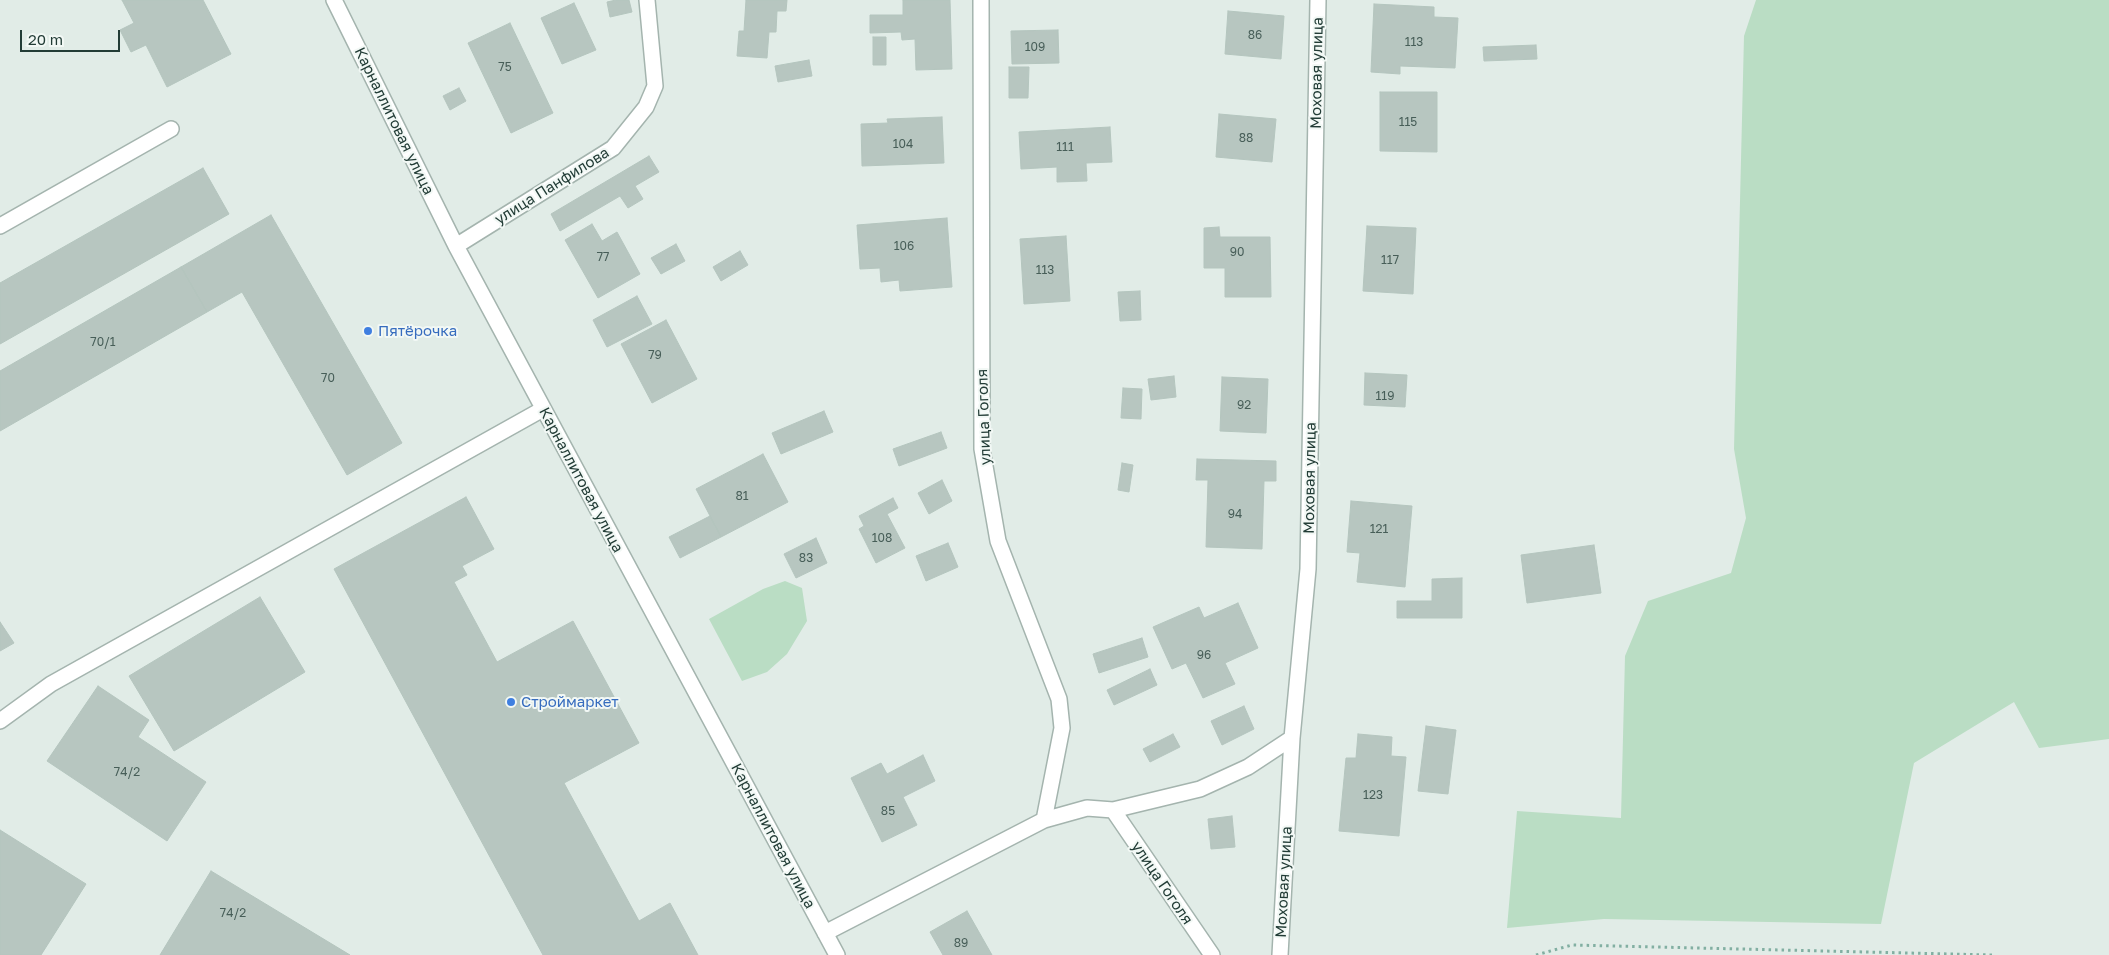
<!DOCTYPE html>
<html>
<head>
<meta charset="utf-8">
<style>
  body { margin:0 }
  #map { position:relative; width:2109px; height:955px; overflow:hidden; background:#e1ece7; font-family:"Golos Text",sans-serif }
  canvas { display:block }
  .scale { position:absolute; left:20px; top:30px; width:100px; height:22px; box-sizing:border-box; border:2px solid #223c36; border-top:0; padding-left:6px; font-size:15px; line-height:18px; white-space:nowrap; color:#223c36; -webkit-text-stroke:4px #f2f8f5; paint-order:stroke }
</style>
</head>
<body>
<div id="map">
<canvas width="2109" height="955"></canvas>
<div class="scale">20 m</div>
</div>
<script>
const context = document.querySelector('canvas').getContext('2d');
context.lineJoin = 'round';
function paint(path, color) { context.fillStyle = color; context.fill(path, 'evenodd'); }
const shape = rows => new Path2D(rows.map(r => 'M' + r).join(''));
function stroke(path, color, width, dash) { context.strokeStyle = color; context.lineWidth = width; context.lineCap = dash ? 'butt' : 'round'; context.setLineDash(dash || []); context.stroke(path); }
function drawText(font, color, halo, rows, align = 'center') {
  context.font = font + ' "Golos Text",sans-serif'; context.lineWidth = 4; context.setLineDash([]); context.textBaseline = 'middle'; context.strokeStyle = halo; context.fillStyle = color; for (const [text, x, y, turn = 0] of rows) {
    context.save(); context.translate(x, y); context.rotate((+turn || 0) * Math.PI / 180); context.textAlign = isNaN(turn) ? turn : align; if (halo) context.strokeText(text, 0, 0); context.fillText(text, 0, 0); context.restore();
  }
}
paint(shape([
  [1756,0,2109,0,2109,739,2039,748,2014,702,1914,763,1881,924,1604,919,1507,928,1517,811,1621,818,1625,656,1648,601,1731,573,1746,518,1734,449,1744,36],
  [785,581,802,588,807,621,787,654,767,672,742,681,709,619,763,589]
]), '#baddc4');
const building = shape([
  [122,0,203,0,231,54,167,87,146,45,131,52,120,30,134,23,122,0],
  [616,0,629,0,632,12,610,17,607,2,616,0],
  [746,0,787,0,786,11,777,11,776,32,769,32,767,58,737,56,739,31,744,31,746,0],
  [903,0,950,0,952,69,916,70,915,39,902,40,901,32,870,33,870,15,903,15,903,0],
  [574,3,596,50,562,64,541,18,574,3],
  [1374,4,1434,7,1434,17,1458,18,1455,68,1400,66,1400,74,1371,72,1374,4],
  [1228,11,1284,16,1281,59,1225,54,1228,11],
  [510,23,553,113,511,133,468,43,510,23],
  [1058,30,1059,63,1012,64,1011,31,1058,30],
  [873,37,886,37,886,65,873,65,873,37],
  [1536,45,1537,59,1484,61,1483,47,1536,45],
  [809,60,812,76,778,82,775,66,809,60],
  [1009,67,1029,67,1028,98,1009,98,1009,67],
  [459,88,466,101,450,110,443,96,459,88],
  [1380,92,1437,92,1437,152,1380,151,1380,92],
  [1219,114,1276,119,1272,162,1216,157,1219,114],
  [942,117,944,163,862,166,861,124,888,123,887,119,942,117],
  [1110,127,1112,162,1086,163,1087,181,1057,182,1057,167,1021,169,1019,132,1110,127],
  [649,156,659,172,635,186,643,199,628,208,620,196,560,231,551,214,649,156],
  [203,168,229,214,0,344,0,283,203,168],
  [271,215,402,443,347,475,242,292,207,312,181,267,271,215],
  [947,218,952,287,900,291,899,280,881,282,880,268,860,269,857,225,947,218],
  [592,224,602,241,617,232,640,274,598,298,565,240,592,224],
  [1367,226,1416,228,1413,294,1363,291,1367,226],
  [1219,227,1220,237,1270,237,1271,297,1225,297,1225,268,1204,268,1204,228,1219,227],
  [1066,236,1070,301,1024,304,1020,239,1066,236],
  [676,244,685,261,661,274,651,258,676,244],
  [740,251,748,265,721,281,713,267,740,251],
  [181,267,207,312,0,431,0,371,181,267],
  [1140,291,1141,320,1120,321,1118,292,1140,291],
  [637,296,652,324,607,347,593,320,637,296],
  [666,320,697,379,652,403,621,344,666,320],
  [1365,373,1407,375,1405,407,1364,405,1365,373],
  [1174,376,1176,397,1151,400,1148,379,1174,376],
  [1222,377,1268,379,1266,433,1220,431,1222,377],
  [1123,388,1142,389,1141,419,1121,418,1123,388],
  [824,411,833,432,781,454,772,433,824,411],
  [941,432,947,448,899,466,893,449,941,432],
  [763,454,788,502,721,537,696,489,763,454],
  [1197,459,1276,461,1276,481,1264,481,1262,549,1206,547,1208,480,1196,480,1197,459],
  [1122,463,1133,465,1129,492,1118,490,1122,463],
  [942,480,952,501,929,514,918,493,942,480],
  [466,497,494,549,462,566,467,575,454,582,497,662,573,621,639,743,564,783,639,921,670,903,698,955,543,955,334,569,466,497],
  [893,498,898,508,887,514,905,548,876,563,859,529,864,526,859,516,893,498],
  [1351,501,1412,506,1405,587,1357,582,1360,553,1347,552,1351,501],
  [710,516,721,537,680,558,669,537,710,516],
  [816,538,827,563,796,578,784,554,816,538],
  [948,543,958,567,926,581,916,556,948,543],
  [1594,545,1601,593,1527,603,1521,555,1594,545],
  [1462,578,1462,618,1397,618,1397,601,1432,601,1432,579,1462,578],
  [260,597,305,672,174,751,129,676,260,597],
  [1238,603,1258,648,1225,663,1235,684,1203,698,1186,663,1172,669,1153,627,1199,607,1204,618,1238,603],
  [0,622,14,643,0,651,0,622],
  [1142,638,1148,657,1099,673,1093,654,1142,638],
  [1150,669,1157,685,1114,705,1107,690,1150,669],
  [98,686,149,720,138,737,206,782,167,841,47,761,98,686],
  [1244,706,1254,729,1222,745,1211,721,1244,706],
  [1426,726,1456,730,1448,794,1418,791,1426,726],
  [1173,734,1180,747,1150,762,1143,749,1173,734],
  [1358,734,1392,737,1391,756,1406,757,1399,836,1339,831,1346,758,1356,758,1358,734],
  [923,755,935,781,903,797,917,825,882,842,851,778,881,763,887,774,923,755],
  [1232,816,1235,847,1211,849,1208,819,1232,816],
  [0,830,86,884,41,955,0,955,0,830],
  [211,871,350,955,160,955,211,871],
  [967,911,992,955,943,955,930,932,967,911]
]);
paint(building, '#b7c6c0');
stroke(building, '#b4c5be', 1);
const minor = shape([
  [334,0,456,246,837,955],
  [981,0,982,449,998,541,1059,699,1062,728,1044,820],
  [0,226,171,129],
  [456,246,613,148,646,107,655,86,647,0],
  [0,721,51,684,543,409],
  [1113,810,1212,955],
  [825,933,1044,820,1087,808,1113,810,1200,789,1248,767,1292,738],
  [1280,955,1292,738,1308,569,1318,0]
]);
stroke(minor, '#a4b4ae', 18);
stroke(shape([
  [1536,955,1572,945,1992,955]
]), '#82afa2', 3, [2.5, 4]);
stroke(minor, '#fff', 15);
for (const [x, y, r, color] of [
  [368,331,5,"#3f7fe0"],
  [511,702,5,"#3f7fe0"]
]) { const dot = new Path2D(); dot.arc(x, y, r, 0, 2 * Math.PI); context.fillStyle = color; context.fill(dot); stroke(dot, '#f2f8f5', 2); }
drawText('12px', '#475e58', null, [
  ["86",1255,35],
  ["113",1414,42],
  ["109",1035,47],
  ["75",505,67],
  ["115",1408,122],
  ["88",1246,138],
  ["104",903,144],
  ["111",1065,147],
  ["106",904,246],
  ["90",1237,252],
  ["77",603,257],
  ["117",1390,260],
  ["113",1045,270],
  ["70/1",103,342],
  ["79",655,355],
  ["70",328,378],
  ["119",1385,396],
  ["92",1244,405],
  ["81",742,496],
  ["94",1235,514],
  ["121",1379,529],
  ["108",882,538],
  ["83",806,558],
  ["96",1204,655],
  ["74/2",127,772],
  ["123",1373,795],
  ["85",888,811],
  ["74/2",233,913],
  ["89",961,943]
]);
drawText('15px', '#223c36', '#f2f8f5', [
  ["Моховая улица",1317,73,-89],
  ["Карналлитовая улица",394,121,64],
  ["улица Панфилова",552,186,-32],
  ["улица Гоголя",984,417,-92],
  ["Моховая улица",1310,478,-89],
  ["Карналлитовая улица",581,480,62],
  ["Карналлитовая улица",773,836,62],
  ["Моховая улица",1284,882,-87],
  ["улица Гоголя",1162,883,56]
]);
drawText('15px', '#366cbe', '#f2f8f5', [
  ["Пятёрочка",378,331],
  ["Строймаркет",521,702]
], 'left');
</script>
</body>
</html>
